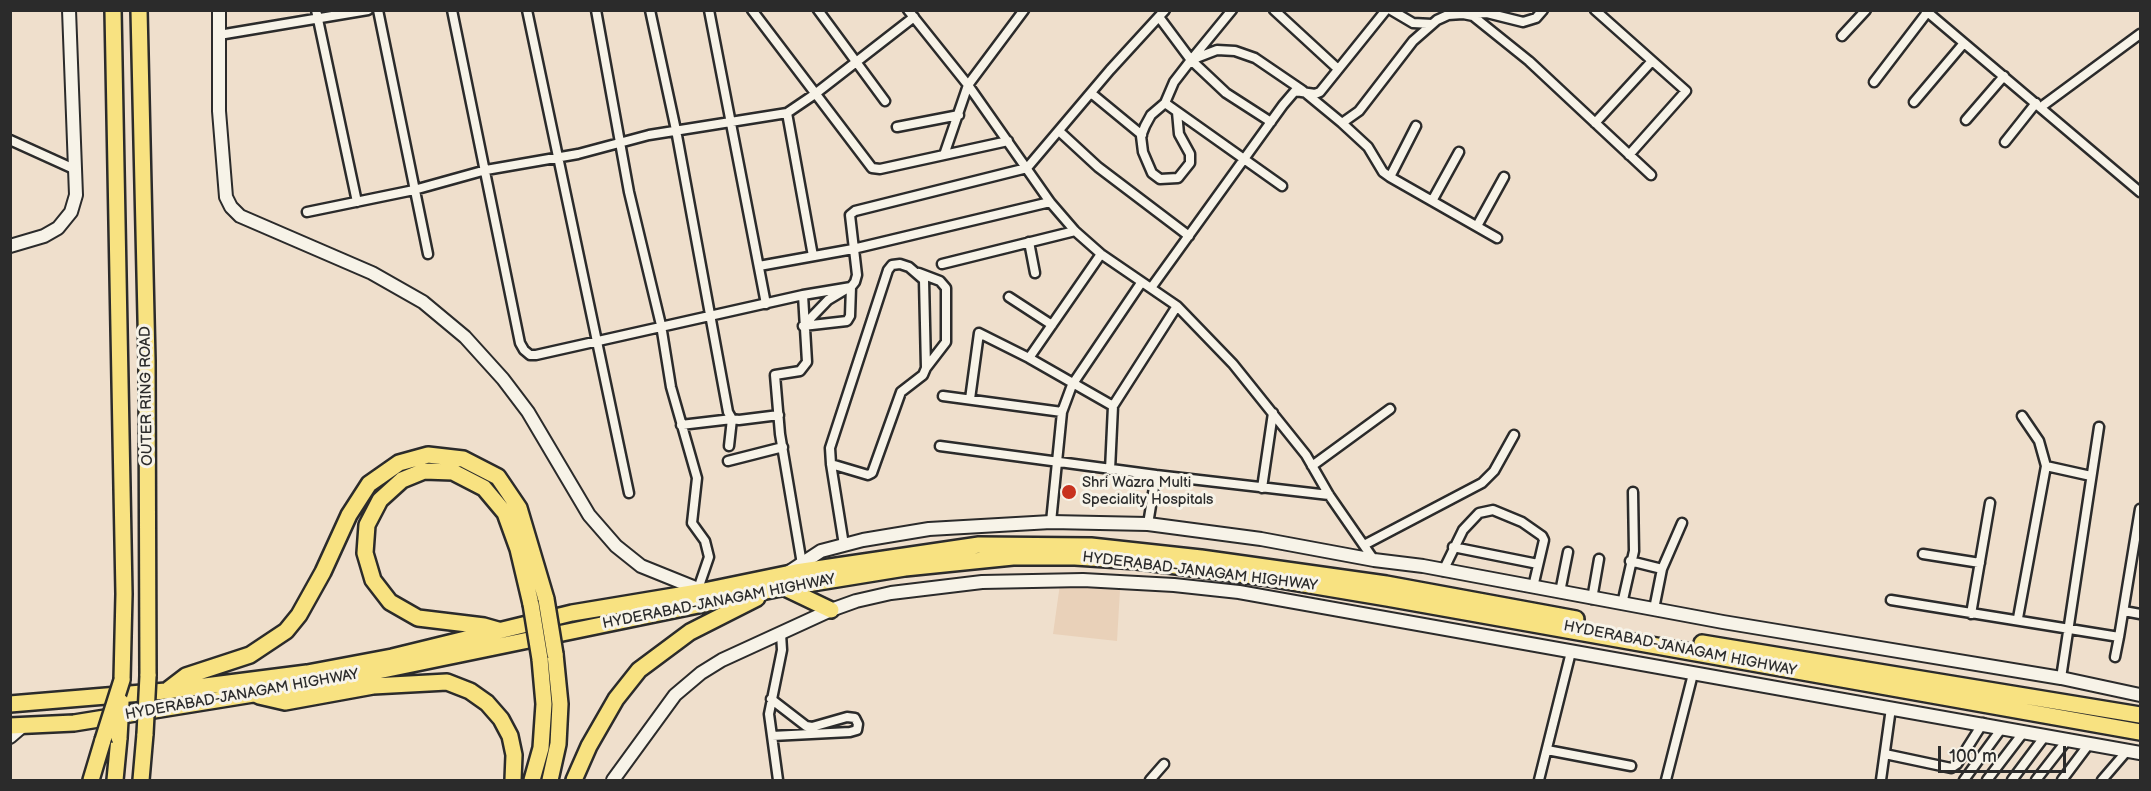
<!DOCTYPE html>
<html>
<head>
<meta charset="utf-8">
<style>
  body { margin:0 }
  #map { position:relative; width:2151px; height:791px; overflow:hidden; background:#efdfcc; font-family:"Balsamiq Sans",sans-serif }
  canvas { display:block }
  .frame { position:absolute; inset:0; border:12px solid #2b2b2b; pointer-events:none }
  .scale { position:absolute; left:1938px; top:746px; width:128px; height:27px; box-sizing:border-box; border:3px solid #2b2b2b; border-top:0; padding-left:8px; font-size:18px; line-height:21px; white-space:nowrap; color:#2b2b2b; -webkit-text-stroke:4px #f7f3e8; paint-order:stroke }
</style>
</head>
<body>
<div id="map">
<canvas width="2151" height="791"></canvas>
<div class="frame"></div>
<div class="scale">100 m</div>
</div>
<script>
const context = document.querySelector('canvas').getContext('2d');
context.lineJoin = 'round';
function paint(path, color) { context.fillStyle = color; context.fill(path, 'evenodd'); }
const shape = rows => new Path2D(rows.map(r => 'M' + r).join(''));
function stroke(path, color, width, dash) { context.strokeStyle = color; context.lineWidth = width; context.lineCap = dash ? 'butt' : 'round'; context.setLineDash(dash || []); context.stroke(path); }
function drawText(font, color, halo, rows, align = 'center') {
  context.font = font + ' "Balsamiq Sans",sans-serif'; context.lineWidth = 6; context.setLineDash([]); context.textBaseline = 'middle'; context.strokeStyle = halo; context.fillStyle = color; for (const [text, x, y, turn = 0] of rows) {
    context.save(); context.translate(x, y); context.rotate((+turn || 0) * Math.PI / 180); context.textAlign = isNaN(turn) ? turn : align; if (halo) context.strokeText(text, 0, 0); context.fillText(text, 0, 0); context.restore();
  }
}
paint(shape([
  [1060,584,1120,590,1117,641,1053,634]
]), '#e9d1b9');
const street = shape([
  [316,10,357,202],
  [378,10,428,254],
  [452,10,520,343,524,350,530,355,536,355,803,295],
  [527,10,629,493],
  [596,10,629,192,661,325,671,387,697,478,692,523,705,541,709,557,698,589],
  [650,10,676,130,728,412,732,419,739,420,779,415],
  [709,10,766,304],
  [752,10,872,168,880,169,1008,141],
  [818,10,885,101],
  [908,10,968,85,1050,202,1075,231,1101,254,1177,306,1233,364,1306,455,1329,495,1374,560],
  [1274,10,1338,69],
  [1391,10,1413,23,1432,24],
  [1595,10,1686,91,1629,155],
  [1925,10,2140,192],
  [1468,14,1487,13,1523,22,1536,18,1543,10],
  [1159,17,1191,60,1226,93,1271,122],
  [219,35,368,10],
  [1842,36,1866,10],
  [1191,60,1217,50,1235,51,1255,58,1302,90,1342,123,1359,111,1413,41,1437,20,1448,15,1463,14,1473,16,1529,61,1651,175],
  [1874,82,1929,10],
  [1091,93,1142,135],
  [1914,102,1964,43],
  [1165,103,1282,186],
  [2041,107,2140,34],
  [1177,112,1179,134,1190,154,1190,163,1178,178,1160,179,1152,173,1143,152,1141,136,1145,126,1151,115,1165,103,1174,82,1191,60,1232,10],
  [787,113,813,256],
  [1966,120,2004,76],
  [1342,123,1368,147,1383,172,1390,177,1497,238],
  [1595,123,1652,61],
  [897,127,959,115],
  [1059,131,1098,167,1189,236],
  [10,140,74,169],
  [2005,142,2036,103],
  [944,155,968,85,1024,10],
  [1390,177,1416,126],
  [1432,201,1459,152],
  [307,212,414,190,486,170,578,154,649,135,787,113,815,94,914,17],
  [1477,226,1504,177],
  [1029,242,1035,273],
  [1101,254,1029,358,1113,406,1177,306],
  [942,264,1075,231],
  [759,266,853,249,1050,202],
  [919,273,940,281,946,288,946,342,926,368],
  [1151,288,1283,105,1295,91,1315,94,1320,92,1386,10],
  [1009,297,1052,325],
  [803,326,847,321,850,316,851,287],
  [803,326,828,300,848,288],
  [943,396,1062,412],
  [970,399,979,333,1029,358],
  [681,425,732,419,729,446],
  [940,446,1156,475],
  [728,461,783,447],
  [831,464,868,475,872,473,901,392,923,375,926,368,924,280,909,267,900,264,892,265,888,270,830,448,831,464,844,545],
  [1312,466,1390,409],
  [2046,466,2091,476],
  [1110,470,1113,406],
  [1262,488,1273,413],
  [1051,522,1062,412,1072,385,1141,283],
  [1148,524,1156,475,1329,495],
  [1364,545,1482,483,1494,471,1514,435],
  [1453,547,1538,564],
  [1923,554,1980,563],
  [1630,561,1662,569],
  [802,564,780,434,775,375,800,371,807,362,803,295,851,287,855,282,857,275,850,215,855,211,1027,168,1110,70,1165,10],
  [1443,571,1463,530,1479,513,1493,510,1522,522,1542,536,1544,540,1533,587],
  [1560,592,1568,552],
  [1592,599,1599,559],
  [1891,600,2119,637,2140,509],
  [1622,604,1634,551,1633,492],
  [1654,609,1662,569,1682,523],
  [2124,611,2140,614],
  [1971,614,1990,503],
  [2018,618,2046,466,2039,441,2022,416],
  [2115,657,2119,637],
  [2061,678,2099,427],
  [771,699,806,726,812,727,847,717,855,718,858,724,857,730,850,732,772,736],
  [1547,750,1631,766],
  [1885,754,1951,768,1957,764,1983,723],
  [778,780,769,714,782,650,781,634],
  [1150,780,1164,764],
  [1539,780,1571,652],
  [1666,780,1693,674],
  [1881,780,1891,708],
  [1964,780,2002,728],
  [1987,780,2023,733],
  [2012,780,2045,736],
  [2036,780,2068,739],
  [2062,780,2089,744],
  [2102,780,2127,751]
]);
const secondary = shape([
  [219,10,219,111,226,197,231,207,240,216,372,273,423,302,465,337,503,379,528,412,589,515,616,546,641,566,703,591],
  [10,246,44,236,58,228,71,212,76,195,69,10],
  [789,572,821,551,863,540,929,529,1051,522,1148,524,1261,539,1374,560,1423,566,1723,622,2061,678,2140,695],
  [10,737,24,725],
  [613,780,675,695,701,673,722,660,831,610,856,601,891,593,982,582,1083,580,1174,585,1239,592,2140,753]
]);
const highway = shape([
  [113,10,124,594,122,680],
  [139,10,147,361,148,676],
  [785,588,831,610],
  [498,630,484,626,418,618,390,602,373,580,365,553,367,525,380,500,402,480,424,471,453,472,484,488,505,513,518,549,531,604],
  [1702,643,2140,715],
  [169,689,186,676,250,655,286,631,299,615,323,572,349,515,369,484,399,463,428,455,463,459,498,477,519,508,546,599],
  [259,696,285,702,373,686,447,682,470,691,487,703,501,719,510,736,514,755,513,780],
  [10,704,166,691,307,673,392,657,572,613,704,591,796,572,979,545,1091,546,1201,558,1386,584,1576,619],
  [10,726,74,723,315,684,776,589,905,568,1013,557,1075,557,1137,561,1262,577,1387,598,2140,732],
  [91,780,103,740],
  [115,780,119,738],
  [141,780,145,734],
  [532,780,541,748,544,704,540,659],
  [550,780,558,744,560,704,555,654],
  [574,780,589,746,616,699,639,670,690,632,757,598]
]);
stroke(street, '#2b2b2b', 13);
stroke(secondary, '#2b2b2b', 16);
stroke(highway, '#2b2b2b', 20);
stroke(street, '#f7f3e8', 8);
stroke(secondary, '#f7f3e8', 12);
stroke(highway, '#f8e281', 15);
const highwayBridge = shape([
  [546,599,555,654],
  [531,604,540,659],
  [145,734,148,676],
  [119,738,121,702],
  [103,740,122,680]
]);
stroke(highwayBridge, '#2b2b2b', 20, []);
stroke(highwayBridge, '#f8e281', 15);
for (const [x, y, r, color] of [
  [1069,492,8,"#c8321e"]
]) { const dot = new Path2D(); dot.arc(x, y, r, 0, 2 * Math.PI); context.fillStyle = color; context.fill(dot); stroke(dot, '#f7f3e8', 2); }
drawText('15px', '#2b2b2b', '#f7f3e8', [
  ["OUTER RING ROAD",147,396,-91],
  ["HYDERABAD-JANAGAM HIGHWAY",1200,572,7],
  ["HYDERABAD-JANAGAM HIGHWAY",719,602,-11],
  ["HYDERABAD-JANAGAM HIGHWAY",1680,649,11],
  ["HYDERABAD-JANAGAM HIGHWAY",242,695,-10]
]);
drawText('15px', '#2b2b2b', '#f7f3e8', [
  ["Shri Wazra Multi",1082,483],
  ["Speciality Hospitals",1082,500]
], 'left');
</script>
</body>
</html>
